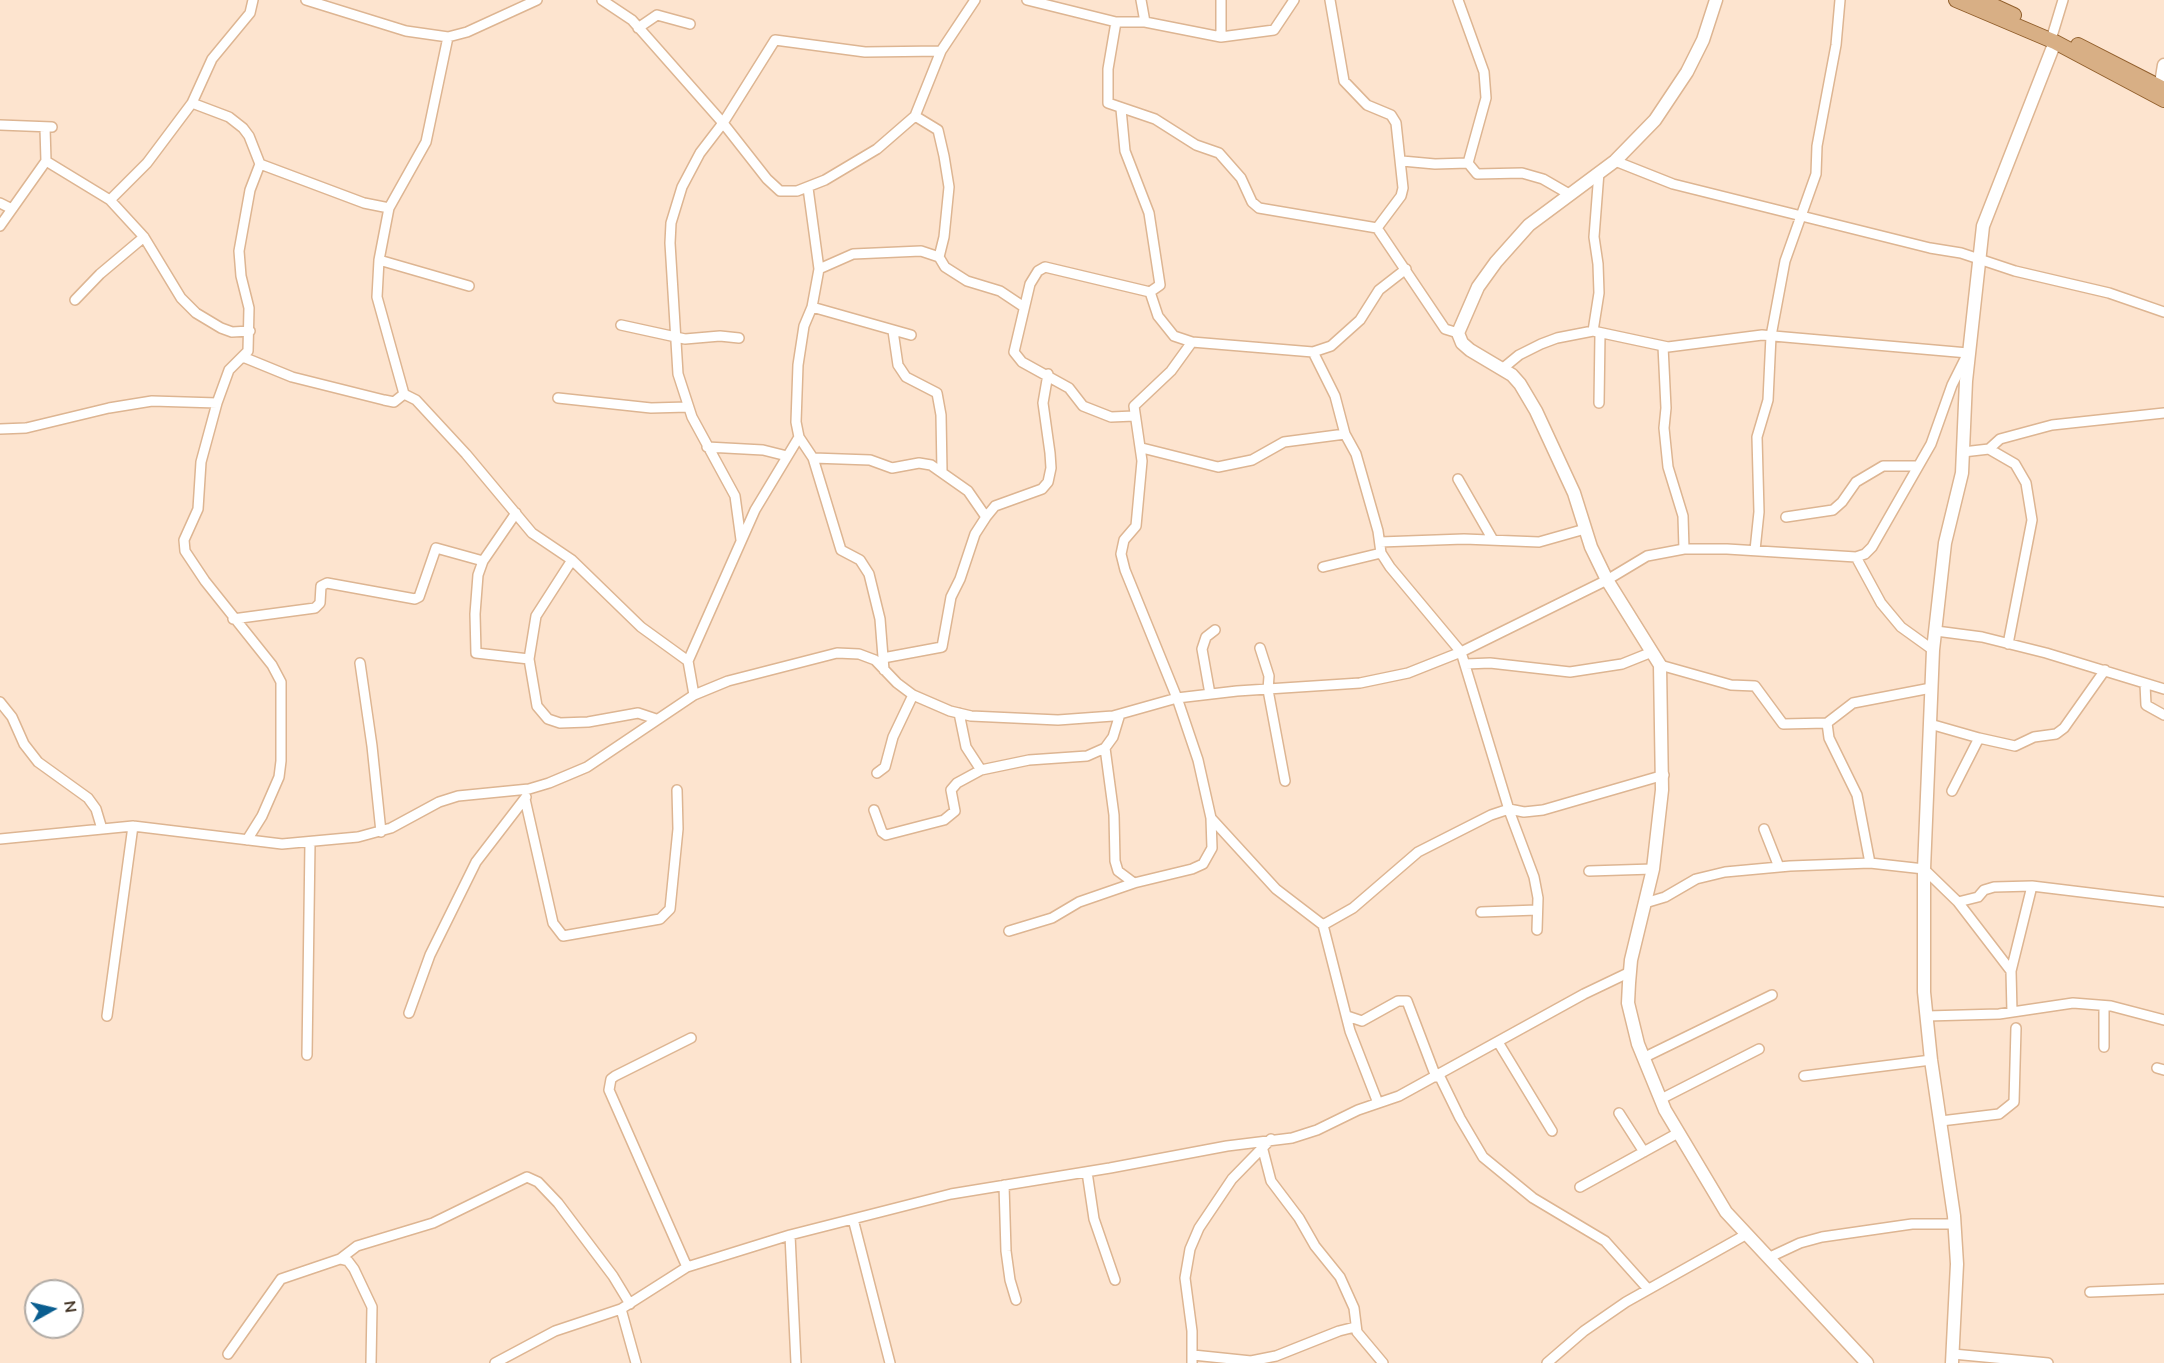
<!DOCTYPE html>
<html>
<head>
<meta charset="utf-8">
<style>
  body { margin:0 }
  #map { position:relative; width:2164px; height:1363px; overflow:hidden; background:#fde4cf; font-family:"Nunito Sans",sans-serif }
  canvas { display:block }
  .north { position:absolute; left:24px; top:1279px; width:60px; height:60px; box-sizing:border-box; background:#fff; border:2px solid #b1aba5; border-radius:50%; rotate:82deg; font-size:16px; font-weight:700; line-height:24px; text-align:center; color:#3d2e1f }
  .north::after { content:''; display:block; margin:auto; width:21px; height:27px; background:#0a5e90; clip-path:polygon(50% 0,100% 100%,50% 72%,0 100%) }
</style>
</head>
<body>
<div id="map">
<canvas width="2164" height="1363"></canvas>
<div class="north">N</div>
</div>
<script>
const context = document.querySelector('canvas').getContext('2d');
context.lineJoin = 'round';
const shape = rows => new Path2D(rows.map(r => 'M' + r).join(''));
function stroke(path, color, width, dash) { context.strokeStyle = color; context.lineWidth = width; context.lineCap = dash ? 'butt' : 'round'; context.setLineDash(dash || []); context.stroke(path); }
const street = shape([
  [306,0,406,31,448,37,467,32,537,0],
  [602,0,632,20,723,123,767,179,780,191,797,191,825,180,877,149,915,116,941,51,975,0],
  [1027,0,1116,22,1145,22,1221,37,1274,30,1294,0],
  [1141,0,1145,22],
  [1221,0,1221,37],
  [1330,0,1344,81,1367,105,1391,115,1396,123,1403,188,1401,196,1377,228,1445,329,1458,333],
  [1458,0,1484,72,1486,98,1468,163],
  [1116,22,1108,69,1108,103,1155,119,1196,145,1219,153,1241,178,1252,202,1259,208,1377,228],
  [638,28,657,15,690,24],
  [2053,33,2063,0],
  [448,37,426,142,389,208,379,260,377,297,404,394,416,400,466,454,532,533,572,560,641,627,688,661],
  [192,103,229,117,243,128,249,136,260,164,250,190,239,251,241,276,249,308,248,351,229,370,217,403,201,462,198,509,184,540,185,551,205,581,272,665,281,682,281,761,279,777,262,816,247,840],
  [1121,109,1125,151,1149,213,1160,285,1150,292,1045,267,1038,271,1030,284,1014,352,1022,362,1069,388,1083,406,1111,417,1134,416],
  [915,116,938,130,944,156,949,187,944,237,939,257],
  [0,125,52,127],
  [46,161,110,200,144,237,181,298,196,313,221,328,232,332,250,331],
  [1402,161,1435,164,1468,163,1477,174,1522,173,1543,179,1569,194],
  [1615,161,1673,184,1930,248,1961,253,2015,271,2109,293,2164,312],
  [260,164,364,203,389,208],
  [808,188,819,269,812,307,804,326,798,365,796,422,799,437,813,458,841,550,860,560,869,574,880,619,884,670],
  [110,200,147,163,192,103,212,59,250,13,253,0],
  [0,203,12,209],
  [0,226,46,161,45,128],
  [379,260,469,286],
  [819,269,853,254,921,251,939,257,945,267,967,281,1000,291,1024,307],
  [1150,292,1158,316,1174,336,1192,342,1313,352,1331,346,1360,320,1379,290,1406,269],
  [75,300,100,274,144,237],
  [812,307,911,335],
  [621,325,685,339,720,336,739,338],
  [893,331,898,365,906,377,937,393,941,415,942,471],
  [1593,331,1599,293,1598,264,1594,237,1599,172],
  [1663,346,1666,408,1664,428,1668,467,1683,516,1684,549],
  [1313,352,1335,396,1345,434,1356,454,1378,531,1381,553,1390,567,1461,652,1510,813,1534,877,1538,898,1537,930],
  [243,357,292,377,384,400,394,402,404,394],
  [558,398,651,408,688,407],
  [1599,403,1600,334],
  [0,429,26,428,109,408,152,401,217,403],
  [707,447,763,450,787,456],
  [1142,448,1218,467,1252,460,1284,442,1345,434],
  [1989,449,2000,439,2052,425,2164,413],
  [1963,452,1989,449,2015,464,2026,483,2032,520,2008,644],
  [813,458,870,460,892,468,919,463,931,465,968,491,986,517],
  [1458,479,1493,540],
  [516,513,483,561,478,575,475,614,476,653,529,659,536,616,572,560],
  [1786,517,1833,510,1842,502,1856,482,1883,466,1917,466],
  [741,540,735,496,692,417,678,374,670,243,671,223,682,187,700,153,723,123,775,40,865,52,941,51],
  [1380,542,1464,539,1539,542,1585,529],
  [1755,550,1759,512,1757,437,1768,400,1771,336,1785,261,1816,174,1817,146,1836,45,1840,0],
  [1856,557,1881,603,1901,627,1933,650],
  [1323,567,1381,553],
  [233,619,315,608,320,603,321,586,327,583,415,599,419,597,436,548,483,561],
  [1936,631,1982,637,2046,653,2164,689],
  [1260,648,1269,676,1268,690,1285,781],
  [883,658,942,647,951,597,960,579,975,534,986,517,995,506,1042,489,1048,482,1051,468,1050,453,1043,403,1048,374],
  [529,659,537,706,548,719,560,723,588,722,638,713,656,719],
  [360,663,372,746,381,832],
  [1466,664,1490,663,1570,672,1622,664,1652,652],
  [1660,665,1731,685,1755,686,1783,724,1827,723,1853,703,1931,688],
  [2145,684,2146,705,2164,715],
  [1210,694,1202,649,1206,637,1215,630],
  [694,695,688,661,755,510,799,437],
  [0,702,12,717,24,744,38,762,88,798,96,809,102,829],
  [959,713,966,747,981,770],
  [1827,723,1829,738,1857,795,1870,863],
  [1930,724,1979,738,1952,791],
  [1979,738,2015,746,2034,737,2056,734,2064,728,2105,670],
  [1105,748,1114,815,1115,861,1118,871,1134,883],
  [877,773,885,767,893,737,913,695],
  [525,799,553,923,563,936,660,919,670,909,678,829,677,790],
  [874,810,882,832,886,835,944,820,955,811,951,790,957,783,981,770,1029,760,1087,756,1105,748,1113,737,1120,714],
  [1211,818,1276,889,1323,925,1350,1031,1378,1103],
  [1764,829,1779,867],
  [0,839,133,826,282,844,358,837,391,828,439,802,458,796,529,789,549,783,587,767,694,695,728,681,837,653,859,654,875,660,897,683,913,695,950,711,971,716,1058,720,1113,716,1177,698,1237,691,1360,683,1408,673,1461,652,1607,580,1647,556,1684,549,1727,549,1856,557,1865,554,1872,547,1931,444,1952,385,1968,353,1762,335,1668,347,1593,331,1557,338,1541,344,1519,355,1502,369],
  [1589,871,1653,869],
  [1958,902,2011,971],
  [1645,903,1665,897,1696,879,1725,872,1790,866,1870,863,1924,869,1958,902,1978,897,1984,890,1994,887,2032,886,2164,902],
  [1481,912,1537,910],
  [1323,925,1353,908,1418,852,1491,815,1509,809,1524,812,1543,810,1664,775],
  [1009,931,1052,918,1079,902,1134,883,1192,869,1203,864,1212,848,1211,818,1198,760,1177,698,1125,570,1121,554,1124,540,1136,526,1142,461,1134,406,1171,371,1192,342],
  [2012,1012,2011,971,2032,886],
  [409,1013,430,955,476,862,526,797],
  [107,1016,133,826],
  [1347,1016,1362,1021,1398,1001,1407,1001,1436,1077],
  [1927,1016,1999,1014,2073,1003,2111,1006,2164,1020],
  [1498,1042,1552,1131],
  [2104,1047,2104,1006],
  [307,1055,310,843],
  [1643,1058,1772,995],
  [2157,1068,2164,1070],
  [1439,1075,1460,1118,1483,1157,1533,1198,1605,1241,1648,1289],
  [1804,1076,1931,1060],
  [1661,1099,1759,1049],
  [1619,1113,1644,1152],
  [1941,1121,1999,1114,2014,1102,2016,1028],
  [1263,1150,1271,1181,1299,1218,1315,1246,1340,1277,1354,1308,1357,1332,1383,1363],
  [1087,1172,1094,1219,1115,1280],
  [1004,1185,1006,1251,1010,1280,1016,1300],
  [1580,1187,1678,1133],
  [853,1219,890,1363],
  [790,1235,796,1363],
  [1770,1257,1800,1243,1822,1237,1912,1224,1955,1224],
  [340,1259,348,1261,354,1269,372,1307,371,1363],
  [687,1267,609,1090,611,1079,615,1076,691,1038],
  [2090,1292,2164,1289],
  [621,1309,636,1363],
  [228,1354,281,1279,340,1259,357,1246,433,1223,527,1177,538,1182,558,1203,613,1276,630,1304],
  [1953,1354,2048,1363],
  [1193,1355,1251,1361,1276,1356,1339,1331,1355,1327],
  [495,1363,555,1331,621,1309,687,1267,790,1235,951,1194,1110,1168,1227,1146,1292,1138,1317,1130,1358,1110,1399,1096,1584,994,1630,972],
  [1192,1363,1192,1331,1185,1278,1190,1249,1199,1228,1232,1179,1271,1139],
  [1547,1363,1584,1331,1626,1302,1747,1234]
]);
const secondary = shape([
  [1716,0,1703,40,1687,72,1655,120,1615,161,1529,225,1496,262,1478,287,1458,333,1462,343,1470,350,1512,375,1520,384,1536,411,1574,493,1591,547,1607,580,1660,665,1662,790,1653,869,1631,960,1629,983,1628,1003,1638,1044,1665,1110,1726,1212,1867,1363],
  [2159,96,2164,65],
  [1952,1363,1957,1264,1954,1216,1931,1060,1924,992,1924,869,1933,650,1945,543,1962,473,1966,381,1983,226,2055,42]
]);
const primary = shape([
  [1956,0,2055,42,2164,100],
  [1981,0,2014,15],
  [2078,45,2164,89]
]);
stroke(street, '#ddb592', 12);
stroke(secondary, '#ddb592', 15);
stroke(primary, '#915f2c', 16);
stroke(street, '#fff', 9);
stroke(secondary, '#fff', 12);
stroke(primary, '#d8af85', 14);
</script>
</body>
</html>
